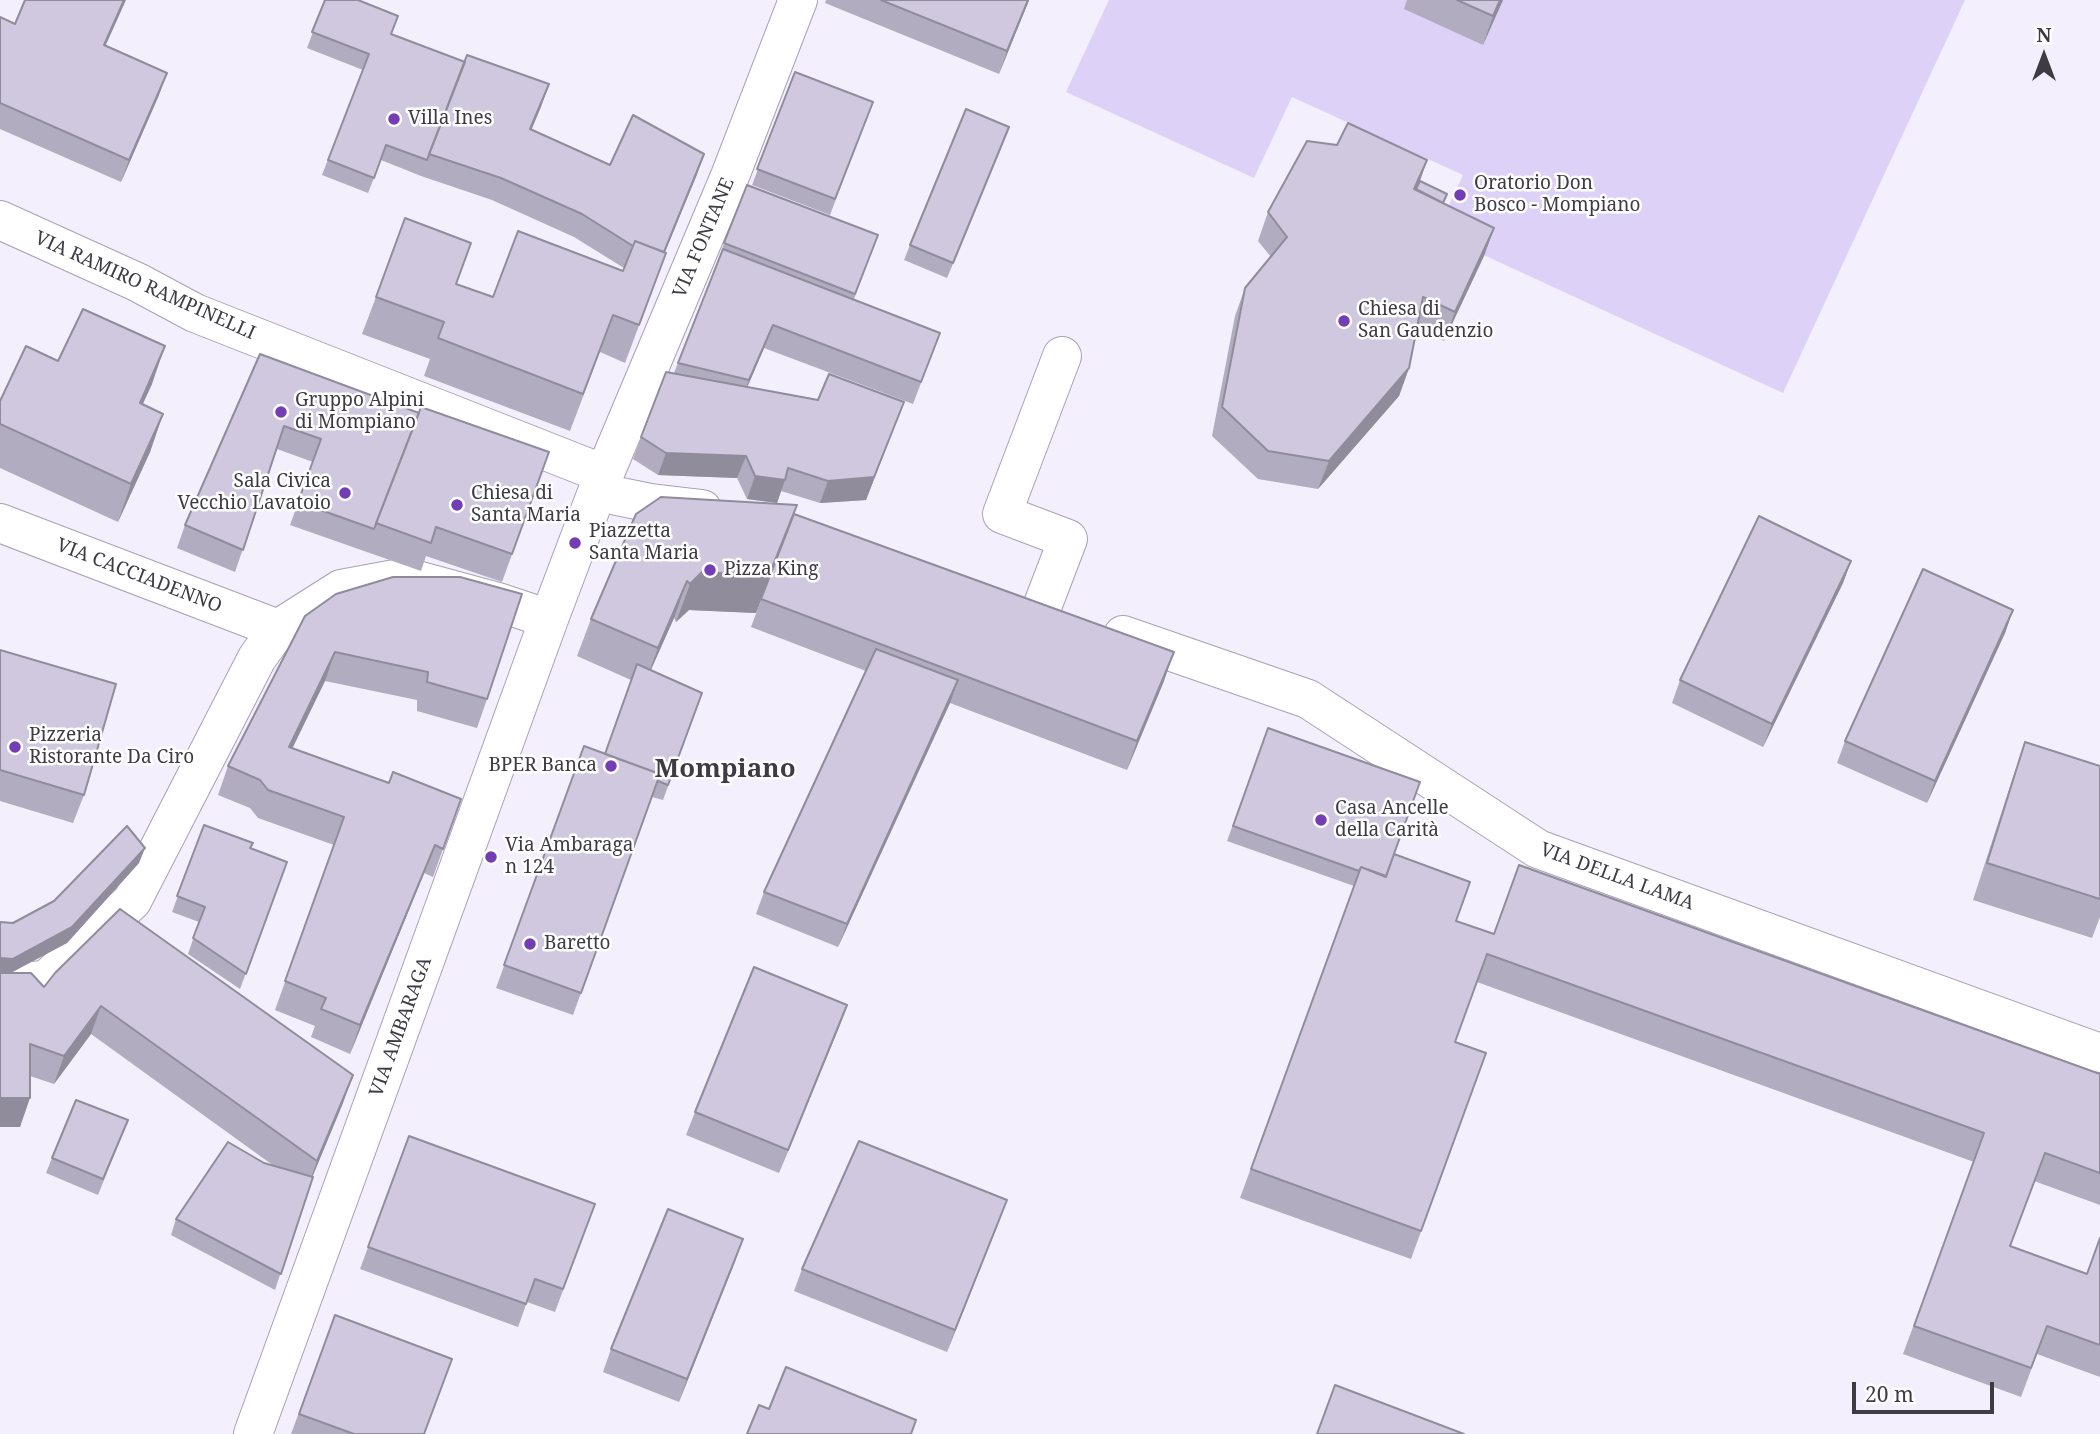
<!DOCTYPE html>
<html>
<head>
<meta charset="utf-8">
<style>
  body { margin:0 }
  #map { position:relative; width:2100px; height:1434px; overflow:hidden; background:#f3effd; font-family:"Noto Serif",serif }
  canvas { display:block }
  .north { position:absolute; left:2009px; top:21px; width:70px; height:70px; -webkit-text-stroke:5px #fff; paint-order:stroke; rotate:0deg; font-size:19px; font-weight:700; line-height:28px; text-align:center; color:#3e3b45 }
  .north::after { content:''; display:block; margin:auto; width:24px; height:32px; background:#3e3b45; clip-path:polygon(50% 0,100% 100%,50% 72%,0 100%) }
  .scale { position:absolute; left:1852px; top:1382px; width:142px; height:32px; box-sizing:border-box; border:4px solid #3e3b45; border-top:0; padding-left:9px; font-size:21px; line-height:24px; white-space:nowrap; color:#3e3b45; -webkit-text-stroke:5px #fff; paint-order:stroke }
</style>
</head>
<body>
<div id="map">
<canvas width="2100" height="1434"></canvas>
<div class="north">N</div>
<div class="scale">20 m</div>
</div>
<script>
const context = document.querySelector('canvas').getContext('2d');
context.lineJoin = 'round';
function paint(path, color) { context.fillStyle = color; context.fill(path, 'evenodd'); }
const shape = rows => new Path2D(rows.map(r => 'M' + r).join(''));
function stroke(path, color, width, dash) { context.strokeStyle = color; context.lineWidth = width; context.lineCap = dash ? 'butt' : 'round'; context.setLineDash(dash || []); context.stroke(path); }
function drawText(font, color, halo, rows, align = 'center') {
  context.font = font + ' "Noto Serif",serif'; context.lineWidth = 5; context.setLineDash([]); context.textBaseline = 'middle'; context.strokeStyle = halo; context.fillStyle = color; for (const [text, x, y, turn = 0] of rows) {
    context.save(); context.translate(x, y); context.rotate((+turn || 0) * Math.PI / 180); context.textAlign = isNaN(turn) ? turn : align; if (halo) context.strokeText(text, 0, 0); context.fillText(text, 0, 0); context.restore();
  }
}
paint(shape([
  [1109,0,1965,0,1783,393,1436,233,1463,175,1292,97,1254,178,1066,92]
]), '#ded1f7');
const minor = shape([
  [0,220,137,282,195,313,604,474],
  [597,492,651,503,702,509],
  [0,523,278,629],
  [1042,607,1068,539,1002,514,1062,356],
  [1123,635,1308,699,1538,849,2100,1053],
  [0,983,46,980,132,901,257,658,278,629,341,589,406,577,498,602,549,619],
  [253,1434,549,619,597,492,730,176,798,0]
]);
stroke(minor, '#a8a1b7', 40);
stroke(minor, '#fff', 38);
paint(shape([
  [325,0,391,34,465,62,549,84,531,130,610,165,704,154,665,252,666,253,625,363,600,352,570,431,424,376,430,359,362,334,376,297,456,284,493,297,623,271,624,268,574,237,492,200,421,176,381,160,368,193,322,175,363,70,307,48],
  [826,0,1029,0,999,74,825,3],
  [1407,0,1503,0,1483,45,1404,9],
  [0,17,15,24,106,46,159,95,121,182,0,129],
  [795,72,873,102,830,215,752,185],
  [1009,127,947,278,904,260,910,245],
  [1427,160,1420,181,1444,203,1494,228,1484,256,1444,341,1417,328,1409,368,1399,396,1318,489,1258,479,1212,436,1235,316,1245,288,1271,257,1258,241,1268,212],
  [878,235,854,299,940,333,913,404,764,348,747,387,895,425,866,500,820,503,781,491,777,503,747,499,737,478,658,475,633,459,666,372,674,373,719,259,724,243],
  [260,354,419,413,549,452,502,582,426,556,421,571,290,525,313,462,277,449,235,572,177,548,185,525],
  [58,361,152,384,142,404,163,414,150,452,118,522,0,468,0,401],
  [794,514,1164,681,1127,770,950,703,838,947,756,914,764,892,866,671,751,627,769,579,756,613,689,610,676,622,674,618,651,670,702,693,663,800,652,797,573,1015,496,988,584,746,605,754,631,680,577,656,591,619],
  [1851,561,1843,583,1763,747,1672,703,1680,680],
  [2013,610,2005,633,1927,803,1837,763,1845,741],
  [305,616,487,699,477,728,417,711,417,700,325,681,292,748,443,849,433,877,424,873,350,1054,311,1037,315,1026,275,1010,334,845,258,818,250,808,218,795,228,766],
  [0,650,84,795,73,823,0,801],
  [1268,728,1394,855,1456,921,1494,934,2100,1074,2100,1205,2034,1181,2010,1246,2087,1274,2100,1238,2100,1377,2037,1354,2021,1397,1903,1354,1974,1162,1477,982,1455,1042,1486,1053,1411,1259,1240,1198,1354,886,1227,841],
  [2025,742,2100,766,2100,917,2092,938,1973,900,2012,780],
  [204,825,251,848,287,862,240,989,188,954,199,922,172,912],
  [139,863,67,943,10,973,44,987,55,973,343,1103,312,1177,275,1290,171,1235,176,1219,264,1163,274,1166,91,1034,54,1084,30,1076,20,1127,0,1127,13,923],
  [847,1005,779,1173,686,1135,695,1112],
  [128,1120,98,1195,46,1173,52,1158],
  [409,1136,595,1204,555,1312,527,1302,518,1327,360,1269],
  [1007,1200,947,1352,794,1291,802,1269],
  [743,1239,679,1402,603,1372,611,1349],
  [335,1315,424,1434,291,1434]
]), '#b2acc0');
paint(shape([
  [124,0,126,0,96,67,104,45],
  [1028,0,1029,0,999,74,1007,51],
  [1500,0,1503,0,1483,45,1493,16],
  [167,73,159,95,121,182,129,160],
  [549,84,541,107,522,152,530,129],
  [1009,127,1003,143,947,278,953,263],
  [704,154,696,177,651,285,659,263],
  [1427,160,1417,189,1407,209,1414,189],
  [1494,228,1484,256,1444,341,1455,312],
  [773,325,764,348,741,402,749,380],
  [165,346,152,384,126,441,140,403],
  [1409,368,1399,396,1318,489,1329,461],
  [904,402,866,500,820,503,828,481],
  [163,414,150,452,118,522,131,484],
  [666,453,746,456,737,478,658,475],
  [755,476,785,480,777,503,747,499],
  [783,543,756,613,689,610,676,622,690,584,702,572],
  [1851,561,1843,583,1763,747,1772,724],
  [687,581,674,618,644,685,658,648],
  [2013,610,2005,633,1927,803,1935,781],
  [335,652,325,681,279,776,289,747],
  [1174,652,1164,681,1127,770,1137,741],
  [958,680,950,703,838,947,847,924],
  [435,845,424,873,350,1054,360,1025],
  [145,848,139,863,67,943,7,975,0,974,0,958],
  [847,1005,839,1027,779,1173,788,1150],
  [101,1006,91,1034,54,1084,64,1056],
  [353,1075,343,1103,307,1190,317,1161],
  [0,1098,30,1098,20,1127,0,1127],
  [1007,1200,999,1222,947,1352,955,1330],
  [743,1239,735,1262,679,1402,687,1379]
]), '#918c9c');
const building = shape([
  [25,0,124,0,104,45,167,73,129,160,0,103,0,17,15,24,25,0],
  [325,0,358,0,398,16,391,34,465,62,427,160,386,145,374,178,328,160,369,54,312,32,325,0],
  [881,0,1028,0,1007,51,881,0],
  [1457,0,1500,0,1493,16,1457,0],
  [467,55,549,84,530,129,610,165,633,115,704,154,664,252,635,241,633,246,582,214,501,178,429,154,467,55],
  [795,72,873,102,835,199,757,169,795,72],
  [966,109,1009,127,953,263,910,245,966,109],
  [1348,123,1427,160,1414,189,1494,228,1455,312,1423,297,1409,368,1329,461,1268,451,1222,407,1245,288,1287,237,1268,212,1307,141,1337,145,1348,123],
  [1420,181,1447,194,1443,203,1416,189,1420,181],
  [747,185,878,235,855,294,724,243,747,185],
  [405,218,471,243,456,284,493,297,518,231,623,271,635,241,666,253,639,325,613,315,583,394,438,338,444,322,376,297,405,218],
  [723,249,940,333,921,382,773,325,749,380,678,363,723,249],
  [83,309,165,346,140,403,163,414,131,484,0,424,0,401,26,346,58,361,83,309],
  [260,354,419,413,374,529,298,502,321,439,284,426,243,550,185,525,260,354],
  [666,372,818,400,829,374,904,402,874,477,828,481,788,468,785,480,755,476,746,456,666,453,641,437,666,372],
  [421,407,549,452,512,554,436,527,431,543,376,523,421,407],
  [661,497,797,505,769,575,702,572,690,584,687,581,658,648,591,619,636,514,661,497],
  [794,514,1174,652,1137,741,761,599,794,514],
  [1759,516,1851,561,1772,724,1680,680,1759,516],
  [1923,569,2013,610,1935,781,1845,741,1923,569],
  [393,577,460,577,522,594,487,699,427,682,428,672,335,652,289,747,389,783,393,772,461,799,443,849,435,845,360,1025,321,1009,326,998,285,981,344,817,268,790,260,780,228,766,305,616,336,594,393,577],
  [876,649,958,680,847,924,764,892,876,649],
  [0,650,116,684,84,795,0,770,0,650],
  [637,664,702,693,668,785,658,781,660,774,605,754,637,664],
  [1268,728,1420,782,1386,876,1361,867,1359,871,1233,826,1268,728],
  [2025,742,2100,766,2100,899,1987,863,2025,742],
  [584,746,660,774,581,993,504,965,584,746],
  [204,825,253,843,250,848,287,862,246,974,193,938,205,907,177,896,204,825],
  [127,826,145,848,72,927,13,959,0,958,0,922,13,923,54,901,127,826],
  [1394,854,1470,882,1456,921,1494,934,1519,865,2100,1074,2100,1173,2045,1153,2010,1246,2087,1274,2100,1238,2100,1345,2047,1326,2031,1368,1914,1326,1984,1133,1487,954,1455,1042,1486,1053,1421,1231,1251,1169,1361,867,1386,877,1394,854],
  [120,909,353,1075,317,1161,101,1006,64,1056,30,1044,30,1098,0,1098,0,973,31,973,44,987,55,973,120,909],
  [754,967,847,1005,788,1150,695,1112,754,967],
  [76,1100,128,1120,103,1179,52,1158,76,1100],
  [409,1136,595,1204,563,1289,535,1279,526,1304,368,1247,409,1136],
  [859,1141,1007,1200,955,1330,802,1269,859,1141],
  [228,1142,264,1163,313,1177,281,1274,176,1219,228,1142],
  [668,1209,743,1239,687,1379,611,1349,668,1209],
  [335,1315,452,1359,424,1434,354,1434,299,1414,335,1315],
  [786,1367,916,1420,911,1434,747,1434,759,1405,769,1409,786,1367],
  [1335,1385,1464,1434,1317,1434,1335,1385]
]);
paint(building, '#cfc8df');
stroke(building, '#918c9c', 2);
for (const [x, y, r, color] of [
  [394,119,7,"#733db4"],
  [1460,195,7,"#733db4"],
  [1344,321,7,"#733db4"],
  [281,412,7,"#733db4"],
  [345,493,7,"#733db4"],
  [457,505,7,"#733db4"],
  [575,543,7,"#733db4"],
  [710,570,7,"#733db4"],
  [15,747,7,"#733db4"],
  [611,766,7,"#733db4"],
  [1321,820,7,"#733db4"],
  [491,857,7,"#733db4"],
  [530,944,7,"#733db4"]
]) { const dot = new Path2D(); dot.arc(x, y, r, 0, 2 * Math.PI); context.fillStyle = color; context.fill(dot); stroke(dot, '#fff', 2.5); }
drawText('19px', '#3e3b45', '#fff', [
  ["Villa Ines",408,119],
  ["Oratorio Don",1474,184],
  ["Bosco - Mompiano",1474,206],
  ["Chiesa di",1358,310],
  ["San Gaudenzio",1358,332],
  ["Gruppo Alpini",295,401],
  ["di Mompiano",295,423],
  ["Sala Civica",331,482,"right"],
  ["Vecchio Lavatoio",331,504,"right"],
  ["Chiesa di",471,494],
  ["Santa Maria",471,516],
  ["Piazzetta",589,532],
  ["Santa Maria",589,554],
  ["Pizza King",724,570],
  ["Pizzeria",29,736],
  ["Ristorante Da Ciro",29,758],
  ["BPER Banca",597,766,"right"],
  ["Casa Ancelle",1335,809],
  ["della Carità",1335,831],
  ["Via Ambaraga",505,846],
  ["n 124",505,868],
  ["Baretto",544,944]
], 'left');
drawText('19px', '#3e3b45', '#fff', [
  ["VIA FONTANE",704,238,-67],
  ["VIA RAMIRO RAMPINELLI",145,286,24],
  ["VIA CACCIADENNO",139,576,21],
  ["VIA DELLA LAMA",1617,877,20],
  ["VIA AMBARAGA",401,1027,-70]
]);
drawText('bold 26px', '#3e3b45', '#fff', [
  ["Mompiano",725,770]
]);
</script>
</body>
</html>
